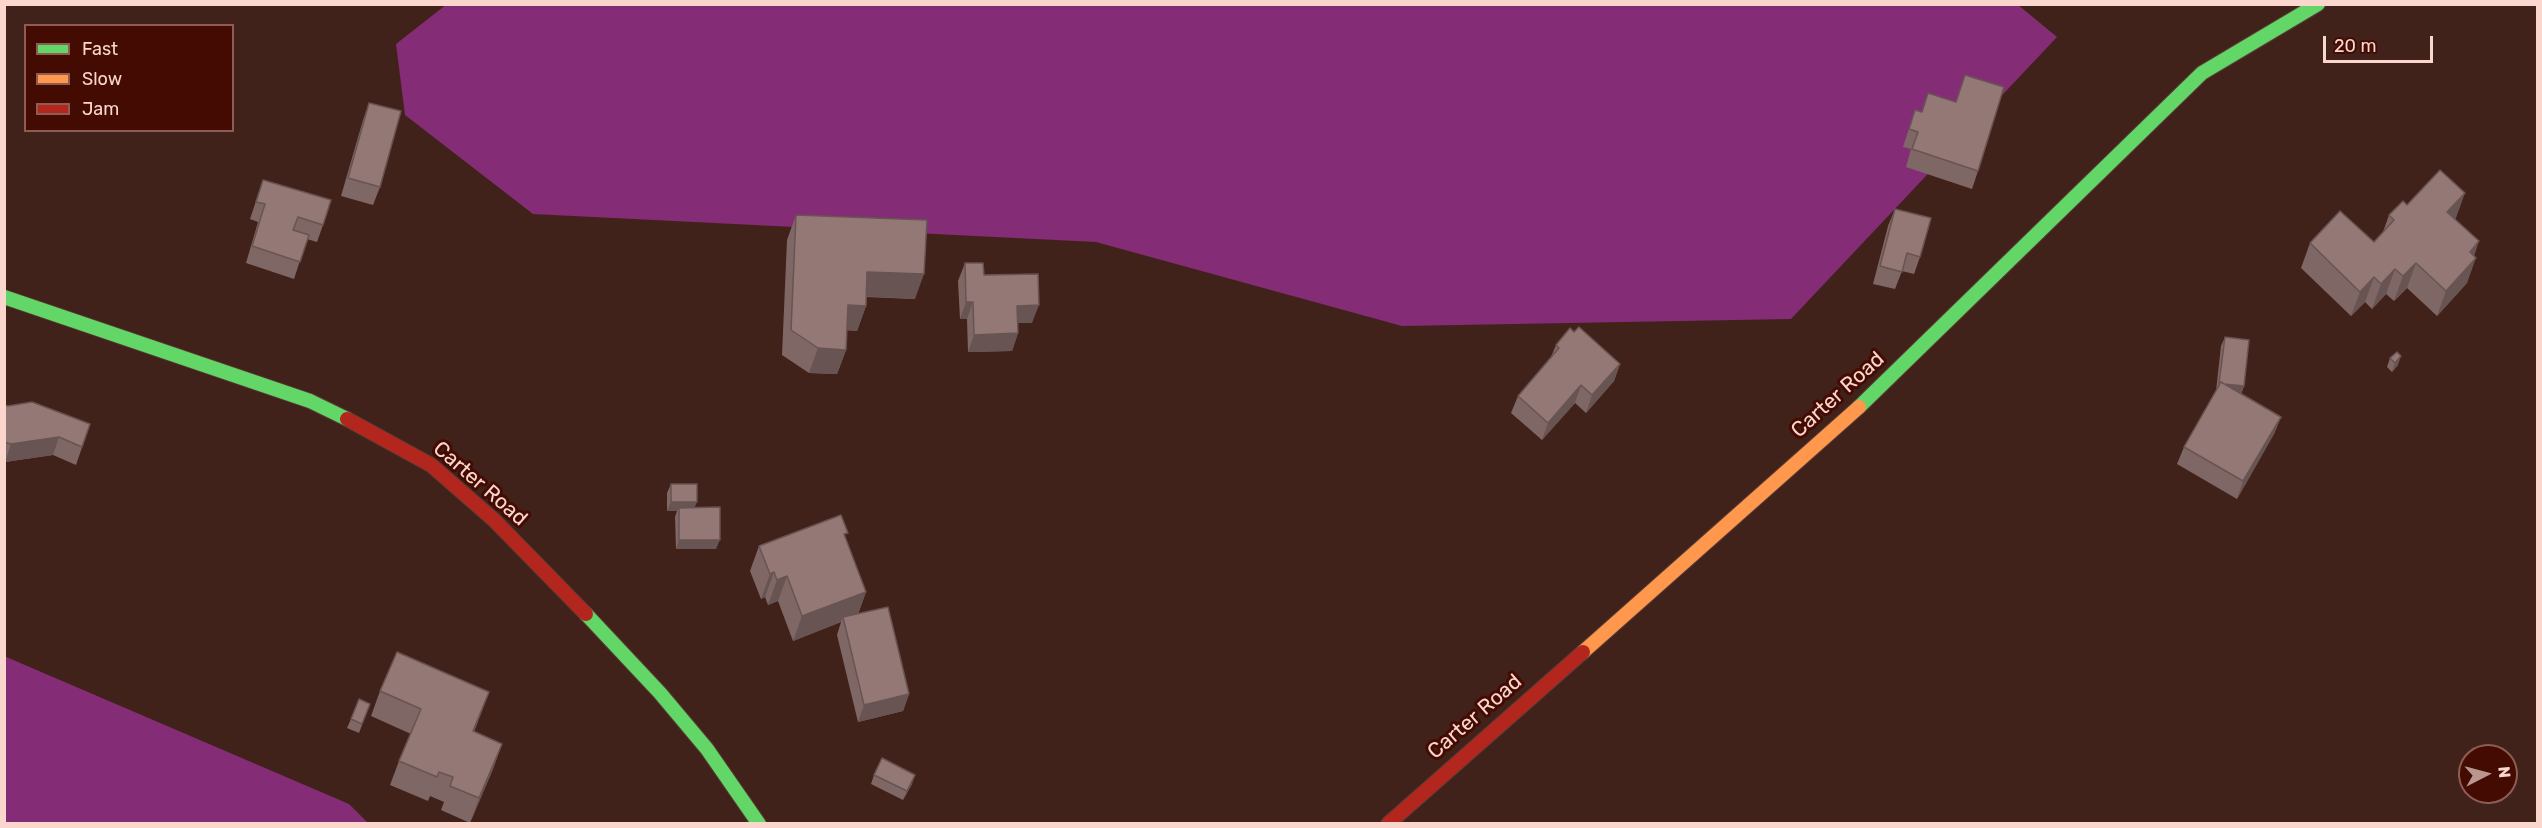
<!DOCTYPE html>
<html>
<head>
<meta charset="utf-8">
<style>
  body { margin:0 }
  #map { position:relative; width:2542px; height:828px; overflow:hidden; background:#41221a; font-family:Rubik,sans-serif }
  canvas { display:block }
  .frame { position:absolute; inset:0; border:6px solid #fbd6cd; pointer-events:none }
  .legend { position:absolute; left:24px; top:24px; width:210px; height:108px; box-sizing:border-box; background:#440b02; border:2px solid #8d5c53; margin:0; padding:8px 10px; list-style:none; font-size:18px; color:#fbd6cd }
  .legend li { display:flex; align-items:center; gap:12px; height:30px }
  .legend b { width:30px; border:2px solid #8d5c53 }
  .north { position:absolute; left:2458px; top:744px; width:60px; height:60px; box-sizing:border-box; background:#440b02; border:2px solid #8d5c53; border-radius:50%; rotate:84deg; font-size:16px; font-weight:700; line-height:24px; text-align:center; color:#fbd6cd }
  .north::after { content:''; display:block; margin:auto; width:21px; height:27px; background:#ba978e; clip-path:polygon(50% 0,100% 100%,50% 72%,0 100%) }
  .scale { position:absolute; left:2323px; top:36px; width:110px; height:27px; box-sizing:border-box; border:3px solid #fbd6cd; border-top:0; padding-left:8px; font-size:18px; line-height:21px; white-space:nowrap; color:#fbd6cd; -webkit-text-stroke:4px #440b02; paint-order:stroke }
</style>
</head>
<body>
<div id="map">
<canvas width="2542" height="828"></canvas>
<div class="frame"></div>
<ul class="legend">
<li><b style="height:8px;background:#63d668"></b>Fast</li>
<li><b style="height:8px;background:#ff974d"></b>Slow</li>
<li><b style="height:8px;background:#b3261e"></b>Jam</li>
</ul>
<div class="north">N</div>
<div class="scale">20 m</div>
</div>
<script>
const context = document.querySelector('canvas').getContext('2d');
context.lineJoin = 'round';
function paint(path, color) { context.fillStyle = color; context.fill(path, 'evenodd'); }
const shape = rows => new Path2D(rows.map(r => 'M' + r).join(''));
function stroke(path, color, width, dash) { context.strokeStyle = color; context.lineWidth = width; context.lineCap = dash ? 'butt' : 'round'; context.setLineDash(dash || []); context.stroke(path); }
function drawText(font, color, halo, rows, align = 'center') {
  context.font = font + ' Rubik,sans-serif'; context.lineWidth = 6; context.setLineDash([]); context.textBaseline = 'middle'; context.strokeStyle = halo; context.fillStyle = color; for (const [text, x, y, turn = 0] of rows) {
    context.save(); context.translate(x, y); context.rotate((+turn || 0) * Math.PI / 180); context.textAlign = isNaN(turn) ? turn : align; if (halo) context.strokeText(text, 0, 0); context.fillText(text, 0, 0); context.restore();
  }
}
paint(shape([
  [447,4,2017,4,2057,37,1791,319,1402,326,1096,242,533,214,405,115,396,44],
  [4,656,349,804,368,823,5,823]
]), '#852c76');
const fast = shape([
  [4,297,310,401,347,419],
  [1859,407,2202,73,2318,4],
  [586,614,660,693,707,749,759,824]
]);
const slow = shape([
  [1583,652,1859,407]
]);
const jam = shape([
  [347,419,431,465,494,520,586,614],
  [1388,824,1583,652]
]);
stroke(fast, '#583d36', 16);
stroke(slow, '#583d36', 16);
stroke(jam, '#583d36', 16);
stroke(fast, '#63d668', 14);
stroke(slow, '#ff974d', 14);
stroke(jam, '#b3261e', 14);
paint(shape([
  [1965,75,1978,171,1972,189,1906,167,1911,149,1903,147,1915,110,1922,112,1956,102],
  [369,103,380,187,373,205,341,196,363,120],
  [263,180,323,225,317,242,307,239,294,279,246,263,258,222,250,219],
  [1895,209,1920,257,1914,274,1902,271,1895,289,1873,284,1888,226],
  [796,215,915,299,866,297,866,306,857,331,847,330,846,350,837,374,809,373,782,355,787,240],
  [2389,215,2456,218,2455,219,2474,257,2467,283,2437,316,2407,288,2394,301,2386,294,2372,309,2365,302,2351,316,2301,268,2310,243,2374,242,2383,232],
  [965,263,984,275,1032,323,1018,323,1018,333,1012,351,968,352,967,319,960,319,958,281],
  [1574,332,1620,364,1614,381,1586,413,1575,403,1542,440,1511,413,1518,396,1551,357,1556,345],
  [2225,337,2244,386,2241,394,2281,417,2274,434,2237,499,2177,464,2184,447,2216,391,2221,346],
  [2390,358,2398,365,2392,372,2387,367],
  [4,405,90,424,76,465,53,455,5,462],
  [671,484,695,508,716,549,676,549,675,517,677,511,667,511,667,493],
  [846,539,866,592,858,614,909,694,903,711,858,722,837,635,841,622,793,641,778,601,768,605,765,597,761,599,750,571,759,546],
  [380,691,489,692,474,732,502,744,493,769,470,823,441,810,444,802,430,796,428,801,390,785,399,761,411,734,371,716],
  [370,704,359,733,347,728,351,719],
  [874,775,912,784,903,800,871,784]
]), '#7f6765');
paint(shape([
  [2465,193,2456,218,2438,236,2447,212],
  [2479,241,2472,263,2476,258,2467,283,2437,316,2446,291,2470,252],
  [2416,263,2407,288,2394,301,2403,276],
  [2395,269,2386,294,2372,309,2381,284],
  [867,272,924,274,915,299,858,296],
  [2374,277,2365,302,2351,316,2360,292],
  [966,302,973,302,967,319,960,319],
  [848,305,866,306,857,331,839,330],
  [1039,305,1032,323,1011,323,1017,306],
  [1018,333,1012,351,968,352,974,335],
  [818,348,846,350,837,374,809,373],
  [2401,356,2398,365,2392,372,2395,363],
  [1620,364,1614,381,1586,413,1592,395],
  [2219,383,2244,386,2241,395,2216,392],
  [1581,385,1575,403,1542,440,1548,423],
  [2281,417,2274,434,2237,499,2243,481],
  [59,437,53,455,5,462,11,444],
  [671,502,697,502,693,511,679,508,677,511,667,511],
  [679,540,720,540,716,549,676,549],
  [774,572,765,597,761,599,770,574],
  [787,576,778,601,768,605,777,580],
  [866,592,857,617,843,617,841,622,793,641,802,616],
  [489,692,480,716,464,756,473,731],
  [909,694,903,711,858,722,864,705],
  [502,744,493,769,470,823,479,798],
  [915,775,912,784,903,800,907,791]
]), '#685452');
const building = shape([
  [1965,75,2004,87,1978,171,1912,149,1918,132,1909,129,1915,110,1922,112,1928,93,1956,102,1965,75],
  [369,103,401,111,380,187,348,178,369,103],
  [2440,170,2465,193,2447,212,2479,241,2470,252,2476,258,2446,291,2416,263,2403,276,2395,269,2381,284,2374,277,2360,292,2310,243,2340,211,2374,242,2394,220,2389,215,2403,201,2407,205,2440,170],
  [263,180,331,200,323,225,298,217,293,230,309,235,300,262,252,246,265,204,256,202,263,180],
  [1895,209,1931,218,1920,257,1907,253,1902,272,1880,266,1895,209],
  [796,215,927,220,924,274,867,272,866,306,848,305,846,350,818,348,791,330,796,215],
  [965,263,983,263,984,275,1038,274,1039,305,1017,306,1018,333,974,335,973,302,966,302,965,263],
  [1579,327,1620,364,1592,395,1581,385,1548,423,1518,396,1559,348,1556,345,1570,328,1574,332,1579,327],
  [2225,337,2249,340,2244,386,2224,384,2221,382,2219,383,2225,337],
  [2397,352,2401,356,2395,363,2390,358,2397,352],
  [2221,382,2281,417,2243,481,2184,447,2221,382],
  [32,402,90,424,82,447,59,437,11,444,4,442,4,405,8,406,32,402],
  [671,484,697,484,697,502,671,502,671,484],
  [720,507,720,540,679,540,679,508,720,507],
  [841,515,848,533,844,534,866,592,802,616,787,576,777,580,774,572,770,574,759,546,841,515],
  [888,607,909,694,864,705,843,617,888,607],
  [397,652,489,692,473,731,502,744,479,798,450,786,453,777,439,772,437,777,399,761,421,709,380,691,397,652],
  [359,699,370,704,362,724,351,719,359,699],
  [882,758,915,775,907,791,874,775,882,758]
]);
paint(building, '#947875');
stroke(building, '#685452', 1.5);
drawText('21px', '#fbd6cd', '#440b02', [
  ["Carter Road",1838,395,-42],
  ["Carter Road",480,484,41],
  ["Carter Road",1475,717,-41]
]);
</script>
</body>
</html>
